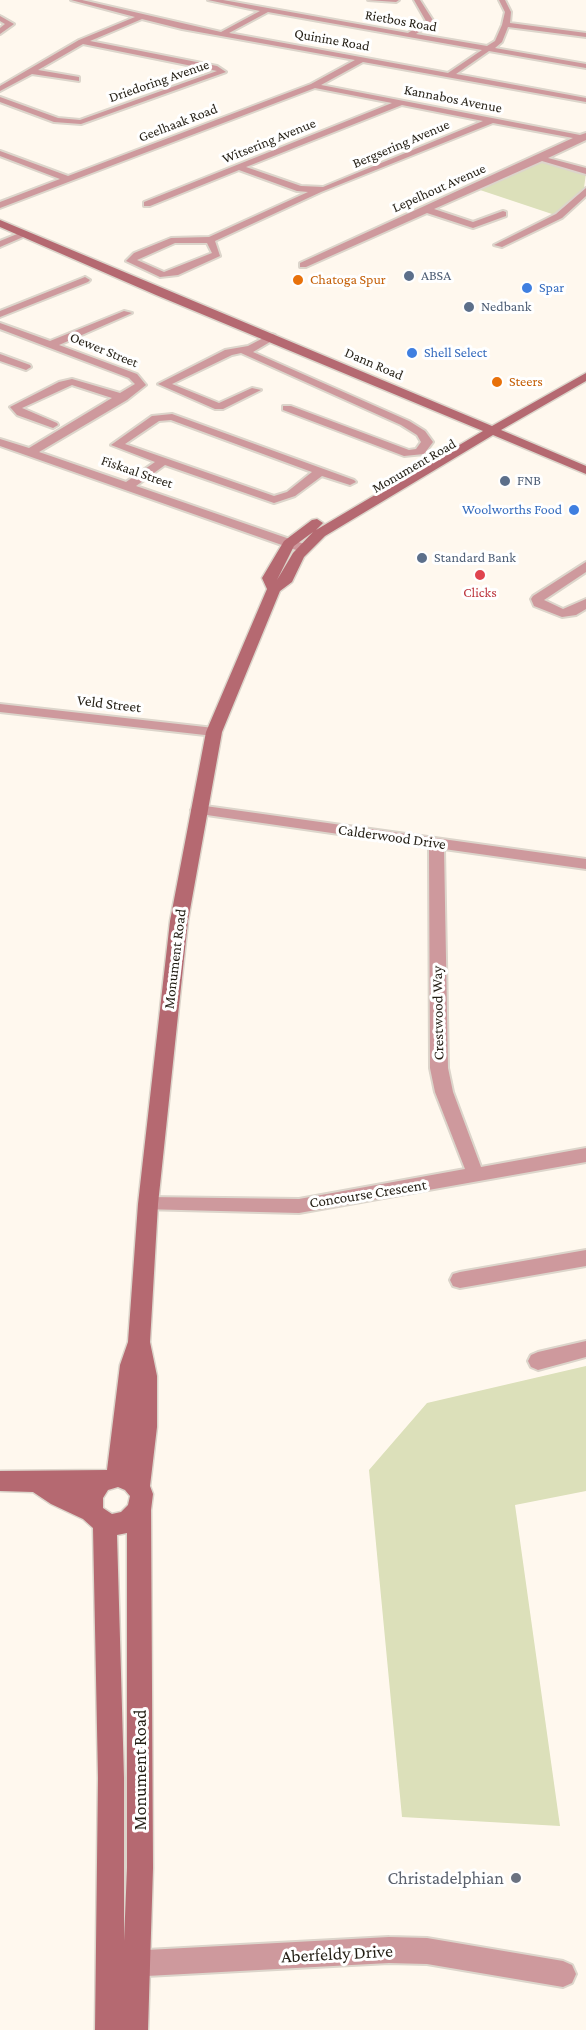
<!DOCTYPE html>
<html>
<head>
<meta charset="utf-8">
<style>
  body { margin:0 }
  canvas { display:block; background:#fff8ee }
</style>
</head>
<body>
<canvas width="586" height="2030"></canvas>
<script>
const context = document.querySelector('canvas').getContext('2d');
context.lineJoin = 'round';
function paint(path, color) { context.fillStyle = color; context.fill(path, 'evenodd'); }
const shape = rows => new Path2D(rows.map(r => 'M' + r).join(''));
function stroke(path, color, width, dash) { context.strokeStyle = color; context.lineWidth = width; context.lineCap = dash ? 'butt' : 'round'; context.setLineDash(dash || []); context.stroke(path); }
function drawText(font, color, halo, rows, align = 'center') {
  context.font = font + ' "Crimson Pro",serif'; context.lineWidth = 6; context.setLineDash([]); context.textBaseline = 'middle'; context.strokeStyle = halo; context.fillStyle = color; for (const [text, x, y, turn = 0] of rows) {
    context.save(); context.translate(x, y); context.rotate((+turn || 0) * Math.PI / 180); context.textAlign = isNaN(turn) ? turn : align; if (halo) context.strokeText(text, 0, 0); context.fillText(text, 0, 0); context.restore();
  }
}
paint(shape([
  [541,161,586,173,584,188,555,215,477,189],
  [586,1366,586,1491,515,1505,560,1826,402,1817,369,1470,427,1403]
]), '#dce0ba');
const street = shape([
  [71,0,82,0,221,32,260,11,208,0,223,0,408,33,426,21,414,0,420,0,434,22,416,34,487,46,495,41,502,25,505,12,499,0,505,0,511,12,510,23,586,33,586,37,508,27,502,42,495,48,586,64,586,68,489,51,456,74,586,98,586,102,363,62,321,85,580,135,586,133,586,140,548,158,586,168,586,174,542,161,434,209,473,222,503,211,506,212,506,216,473,228,427,213,306,267,300,267,300,263,573,138,493,123,321,192,215,241,220,256,178,275,160,277,126,261,134,253,171,238,209,237,308,192,297,191,239,170,150,206,144,206,144,202,392,103,315,88,0,208,0,202,60,179,0,156,0,151,68,176,311,84,355,60,182,29,142,19,90,41,217,66,226,72,81,124,54,122,0,102,0,97,58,118,80,120,217,71,83,44,38,70,79,77,79,81,32,74,0,91,0,86,79,40,135,17,71,0],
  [268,12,409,37,482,50,448,73,229,33,268,12],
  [402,105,483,121,323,187,301,186,246,167,402,105],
  [175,243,207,243,212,253,164,272,137,260,175,243],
  [368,0,399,0,396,2,368,0],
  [0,16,14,24,0,34,0,28,5,24,0,21,0,16],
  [586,188,586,196,562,218,502,247,494,245,556,214,586,188],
  [22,232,30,234,0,247,0,241,22,232],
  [85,277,90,280,88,282,0,317,0,311,85,277],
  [124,311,132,313,59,345,137,374,146,385,127,400,39,452,126,482,155,462,111,445,152,416,172,414,354,480,356,482,350,485,322,476,295,496,274,503,165,465,136,486,307,545,307,551,299,551,0,446,0,439,29,448,112,398,72,385,22,408,57,423,58,425,53,428,17,415,10,407,59,382,72,379,120,393,135,384,129,378,0,329,0,323,50,341,124,311],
  [171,420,312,472,287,492,274,496,125,444,159,421,171,420],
  [271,334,275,335,275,339,253,352,409,421,425,431,433,442,424,454,404,456,283,410,283,406,291,406,409,450,416,449,421,442,417,435,401,425,241,353,232,355,172,384,219,403,252,388,261,390,223,409,215,409,158,384,225,350,248,346,271,334],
  [0,354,30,365,31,367,26,370,0,361,0,354],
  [586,562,586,572,544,600,563,609,586,599,586,609,576,615,562,617,534,606,531,599,533,596,586,562],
  [0,704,214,728,221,732,214,736,0,712,0,704],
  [198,805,586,859,586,869,444,849,448,1068,453,1092,481,1167,586,1148,586,1162,299,1213,142,1209,139,1204,142,1199,148,1197,299,1199,465,1169,435,1092,430,1068,429,847,193,813,191,810,193,807,198,805],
  [586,1250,586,1266,460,1288,453,1286,450,1280,453,1274,460,1272,586,1250],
  [586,1341,586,1357,538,1370,531,1367,528,1361,531,1355,538,1352,586,1341],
  [389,1937,427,1938,563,1961,572,1965,576,1974,572,1983,563,1987,427,1964,389,1963,128,1977,119,1973,115,1964,119,1955,128,1951,389,1937]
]);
const secondary = shape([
  [0,220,492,426,586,373,586,381,501,430,586,466,586,474,493,435,325,536,304,557,292,582,280,591,222,732,188,921,158,1204,150,1342,157,1376,157,1427,150,1486,153,1494,151,1510,153,1868,148,2030,95,2030,98,1778,93,1528,83,1519,51,1504,33,1492,0,1491,0,1471,107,1470,120,1365,128,1342,138,1204,170,921,206,732,267,589,262,578,284,541,312,520,317,519,323,523,316,530,483,431,156,295,0,227,0,220],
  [313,532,293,553,277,580,294,546,313,532],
  [118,1487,125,1490,130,1496,128,1505,121,1512,112,1514,103,1508,103,1498,108,1490,118,1487],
  [127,1533,127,1868,124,1941,124,1778,117,1535,127,1533]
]);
stroke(street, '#dcd5cb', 4);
stroke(secondary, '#dcd5cb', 3);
paint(street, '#ce999d');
paint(secondary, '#b56971');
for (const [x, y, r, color] of [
  [409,276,6,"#5c6f8a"],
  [298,280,6,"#e8710a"],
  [527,288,6,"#3f7fe0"],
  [469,307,6,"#5c6f8a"],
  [412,353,6,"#3f7fe0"],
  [497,382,6,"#e8710a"],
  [505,481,6,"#5c6f8a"],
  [574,510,6,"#3f7fe0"],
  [422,558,6,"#5c6f8a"],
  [480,575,6,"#e0444e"],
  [516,1878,6,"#6b7280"]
]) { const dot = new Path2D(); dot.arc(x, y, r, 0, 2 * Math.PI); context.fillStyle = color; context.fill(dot); stroke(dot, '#fff', 2); }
drawText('14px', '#231e14', '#fff', [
  ["Rietbos Road",401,21,10],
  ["Quinine Road",332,40,10],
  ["Driedoring Avenue",159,81,-19],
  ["Kannabos Avenue",453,99,11],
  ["Geelhaak Road",178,123,-21],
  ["Witsering Avenue",269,141,-22],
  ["Bergsering Avenue",401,144,-23],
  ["Lepelhout Avenue",439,188,-24],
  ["Oewer Street",104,350,22],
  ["Dann Road",374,364,23],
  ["Monument Road",414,466,-30],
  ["Fiskaal Street",137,472,19]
]);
drawText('14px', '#4e5e75', '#fff', [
  ["ABSA",421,276],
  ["Nedbank",481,307],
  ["FNB",517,481],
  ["Standard Bank",434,558]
], 'left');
drawText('14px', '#c56008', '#fff', [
  ["Chatoga Spur",310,280],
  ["Steers",509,382]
], 'left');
drawText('14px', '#366cbe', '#fff', [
  ["Spar",539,288],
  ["Shell Select",424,353],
  ["Woolworths Food",562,510,"right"]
], 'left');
drawText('14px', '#be3a42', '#fff', [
  ["Clicks",480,593]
]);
drawText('15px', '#231e14', '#fff', [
  ["Veld Street",109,704,7],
  ["Calderwood Drive",392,837,8],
  ["Monument Road",175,959,-83],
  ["Crestwood Way",438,1013,-91],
  ["Concourse Crescent",368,1194,-9]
]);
drawText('18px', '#231e14', '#fff', [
  ["Monument Road",140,1770,-90],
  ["Aberfeldy Drive",337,1954,-3]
]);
drawText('18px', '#5b616d', '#fff', [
  ["Christadelphian",504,1878]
], 'right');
</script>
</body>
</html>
